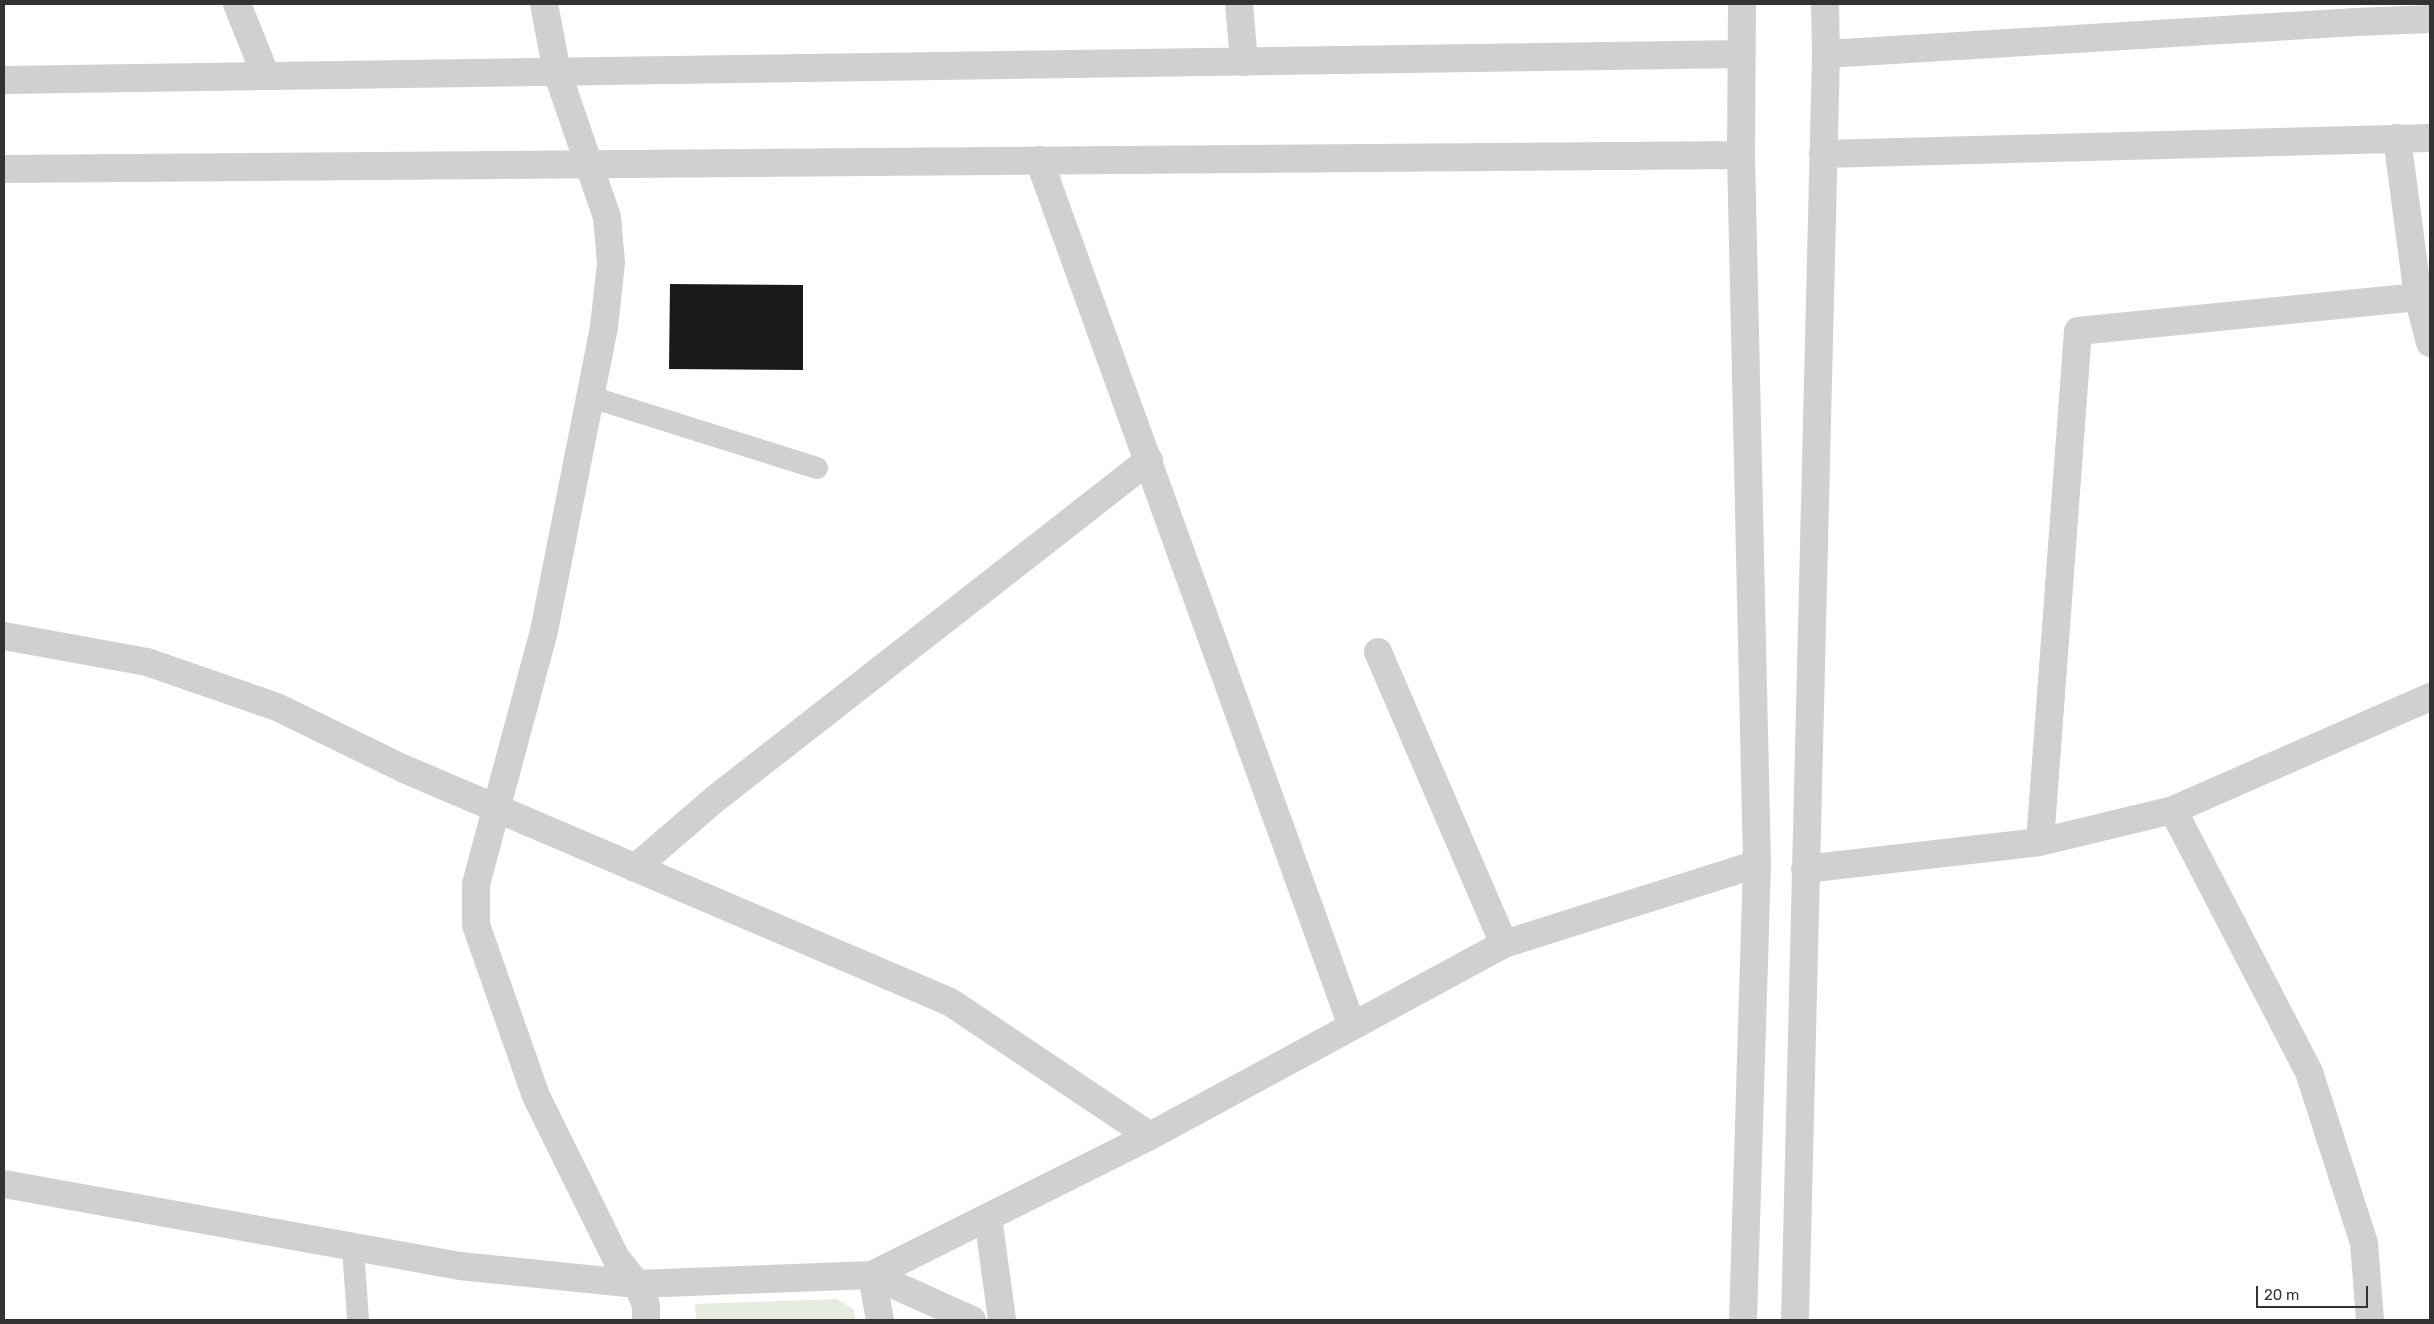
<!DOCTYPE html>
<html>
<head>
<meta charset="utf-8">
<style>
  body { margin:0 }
  #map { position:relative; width:2434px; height:1324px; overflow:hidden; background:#fff; font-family:Rubik,sans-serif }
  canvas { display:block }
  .frame { position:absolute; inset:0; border:5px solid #333; pointer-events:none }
  .scale { position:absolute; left:2256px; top:1286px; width:112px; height:22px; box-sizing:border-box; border:2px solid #333; border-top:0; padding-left:6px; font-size:15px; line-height:18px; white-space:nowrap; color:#333; -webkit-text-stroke:4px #fff; paint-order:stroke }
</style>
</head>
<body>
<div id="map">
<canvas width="2434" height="1324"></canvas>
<div class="frame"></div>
<div class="scale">20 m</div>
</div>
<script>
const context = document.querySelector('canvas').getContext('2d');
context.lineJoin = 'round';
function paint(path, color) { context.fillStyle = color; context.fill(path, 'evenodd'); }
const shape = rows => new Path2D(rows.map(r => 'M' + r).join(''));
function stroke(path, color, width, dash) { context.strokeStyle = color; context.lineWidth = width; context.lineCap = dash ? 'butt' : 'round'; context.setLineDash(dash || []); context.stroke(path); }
paint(shape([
  [837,1299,854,1310,856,1320,696,1320,695,1304]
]), '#e6ecdf');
paint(shape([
  [670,284,803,285,803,370,669,369]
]), '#1a1a1a');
stroke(shape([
  [591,397,817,468],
  [353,1247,358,1320]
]), '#d0d0d0', 22);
stroke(shape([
  [237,4,266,76],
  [544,4,557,72,607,217,611,263,604,327,544,631,476,884,476,925,536,1096,616,1258,637,1284,646,1305,646,1320],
  [1239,4,1244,62],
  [2397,138,2418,297,2430,343],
  [1039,160,1352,1026],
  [4,636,147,662,277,707,402,768,950,1002,1150,1136],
  [1378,652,1504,944],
  [2173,810,2309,1072,2364,1243,2370,1320],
  [2040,842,2078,331,2418,297],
  [635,868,715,799,1149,460],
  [1805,869,2040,842,2173,810,2430,697],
  [4,1184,460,1266,637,1284,872,1275,1150,1136,1504,944,1757,864],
  [988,1217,1002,1320],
  [872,1275,972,1320],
  [872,1275,880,1320]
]), '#d0d0d0', 28);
stroke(shape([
  [1742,4,1741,155,1757,864,1743,1320],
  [1826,54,2356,22,2430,19],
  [4,80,1741,54],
  [1823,154,2430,138],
  [4,169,1741,155],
  [1795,1320,1826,54,1825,4]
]), '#d0d0d0', 28);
</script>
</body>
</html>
